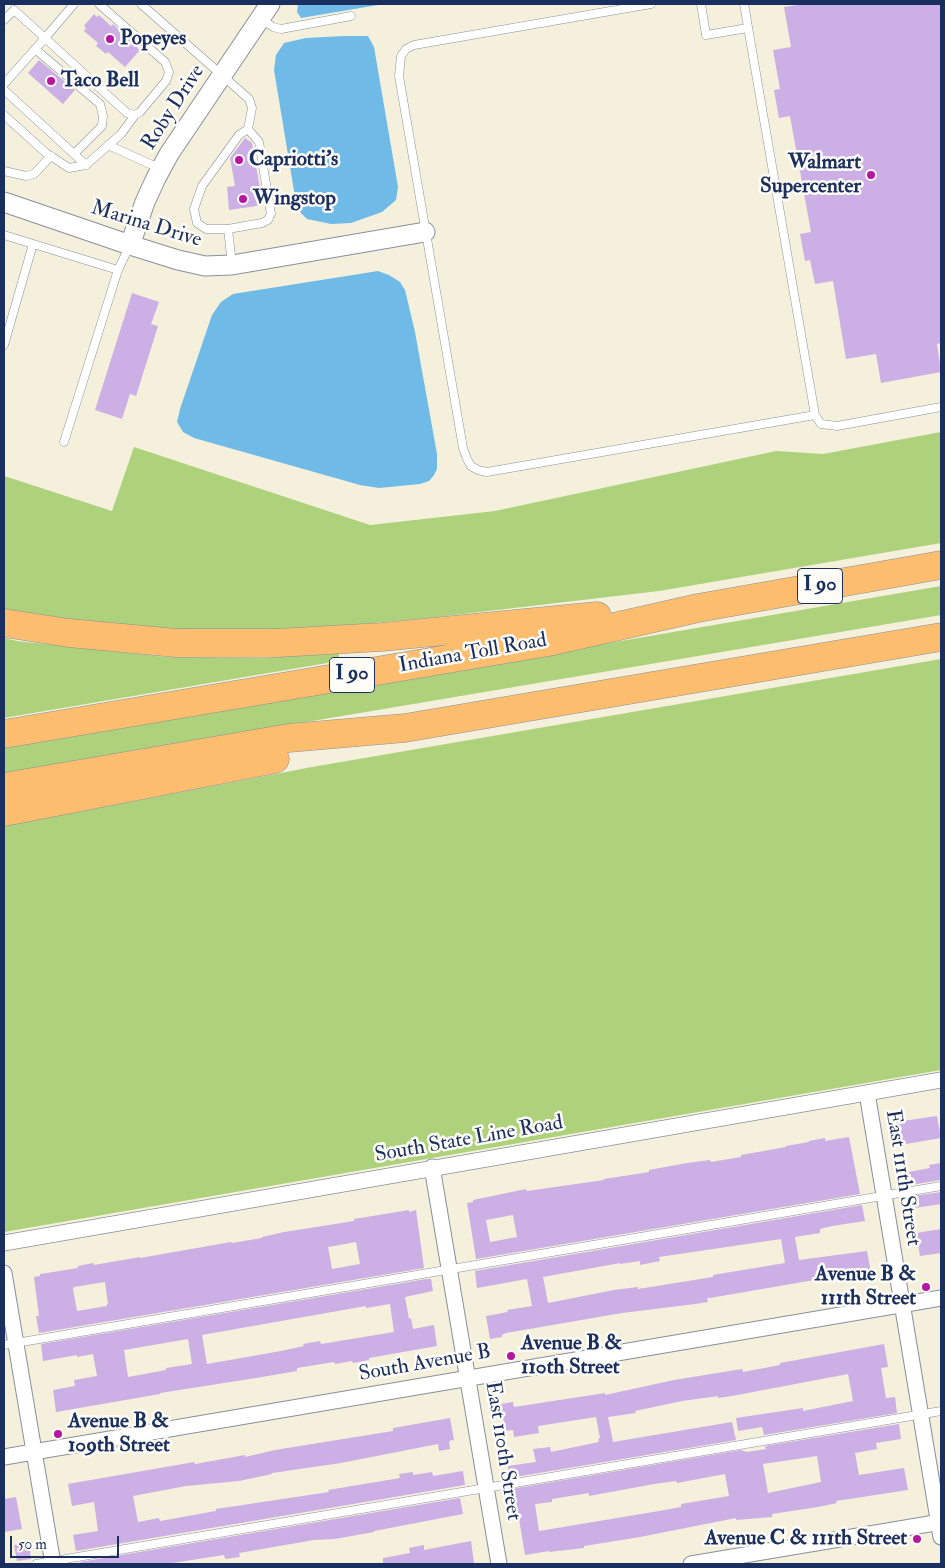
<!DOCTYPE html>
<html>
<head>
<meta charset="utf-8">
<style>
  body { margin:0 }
  #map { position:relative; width:945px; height:1568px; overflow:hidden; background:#f4f0dc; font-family:"IM FELL Double Pica",serif }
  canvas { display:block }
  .frame { position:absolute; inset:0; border:5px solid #1b2f5e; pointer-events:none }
  .scale { position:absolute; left:10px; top:1536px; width:109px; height:22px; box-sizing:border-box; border:2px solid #1b2f5e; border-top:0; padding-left:6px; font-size:15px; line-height:18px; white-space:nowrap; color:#1b2f5e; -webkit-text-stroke:4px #fdfcf7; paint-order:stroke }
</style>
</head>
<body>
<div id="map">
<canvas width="945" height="1568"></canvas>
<div class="frame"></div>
<div class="scale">50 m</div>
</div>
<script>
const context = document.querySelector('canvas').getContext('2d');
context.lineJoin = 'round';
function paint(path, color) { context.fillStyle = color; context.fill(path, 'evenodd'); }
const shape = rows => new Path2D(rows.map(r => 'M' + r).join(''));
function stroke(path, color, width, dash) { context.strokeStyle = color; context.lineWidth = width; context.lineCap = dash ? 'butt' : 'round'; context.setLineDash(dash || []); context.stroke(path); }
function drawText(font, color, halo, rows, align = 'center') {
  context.font = font + ' "IM FELL Double Pica",serif'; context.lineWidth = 5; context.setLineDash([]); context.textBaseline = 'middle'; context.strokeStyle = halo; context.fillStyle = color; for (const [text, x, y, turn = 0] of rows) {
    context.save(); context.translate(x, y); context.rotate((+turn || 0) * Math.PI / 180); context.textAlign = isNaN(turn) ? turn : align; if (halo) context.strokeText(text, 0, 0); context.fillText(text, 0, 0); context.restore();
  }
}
paint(shape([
  [941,432,941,543,659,591,429,618,318,628,204,631,98,623,4,610,4,476,112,511,134,447,370,525,495,511,776,451,823,454],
  [941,586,941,615,4,773,4,747],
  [4,638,17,641,166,657,263,658,339,653,339,661,4,718],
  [941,659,941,1070,4,1232,4,826,312,767]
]), '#aed27b');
paint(shape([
  [298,4,384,4,301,18,297,12],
  [344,36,368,36,374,47,398,187,396,200,382,212,351,223,331,224,307,219,297,209,274,70,276,55,284,43,306,38],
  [378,271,389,275,400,282,405,290,415,332,437,454,437,469,434,475,429,481,420,484,379,488,360,485,194,438,183,432,177,422,180,409,212,315,221,302,233,294]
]), '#70bae8');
paint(shape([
  [805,4,941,4,941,343,937,344,941,372,881,383,876,354,846,359,833,281,815,284,810,260,805,261,800,234,811,232,790,116,779,118,774,90,780,89,773,50,791,47,784,7],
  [94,14,97,17,99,15,111,26,113,24,140,50,125,67,108,52,106,54,96,46,98,43,84,31,86,28,84,26],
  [39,60,75,90,63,104,28,73],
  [245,138,252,143,263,205,229,210,227,187,235,186,230,158],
  [132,293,159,302,151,324,158,326,136,396,130,394,122,419,95,410],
  [937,1116,941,1138,900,1145,896,1122],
  [849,1137,860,1194,476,1259,467,1203,473,1202,473,1200,526,1189,527,1191,604,1180,604,1179,649,1172,649,1170,687,1163,710,1160,711,1162,741,1157,741,1155,786,1147,786,1146,809,1142,809,1141,825,1138,825,1141],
  [513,1215,517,1237,490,1242,486,1220],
  [941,1163,941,1180,911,1185,909,1172,930,1168,929,1165],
  [941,1192,941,1204,915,1208,913,1196],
  [862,1205,865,1221,832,1226,820,1229,820,1233,795,1237,799,1260,867,1251,871,1273,843,1275,710,1298,707,1298,708,1302,695,1304,622,1313,506,1333,502,1335,502,1337,490,1339,486,1316,508,1312,507,1310,532,1306,527,1279,477,1288,475,1271],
  [781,1239,785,1263,713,1275,713,1277,638,1289,638,1287,614,1290,548,1303,543,1277,620,1263,620,1264,640,1261,640,1265,660,1261,659,1257],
  [409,1210,409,1212,416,1210,424,1268,39,1333,36,1316,39,1316,34,1277,40,1276,40,1274,78,1268,78,1266,93,1263,94,1265,140,1257,140,1258,231,1242,232,1243,262,1238,262,1237,284,1232,354,1221,354,1219],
  [356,1242,360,1264,332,1269,328,1247],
  [105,1282,108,1304,107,1304,107,1306,77,1311,73,1289,74,1287],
  [941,1229,941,1253,920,1256,916,1233],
  [426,1279,431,1279,433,1291,405,1297,409,1319,411,1318,413,1329,434,1325,437,1346,369,1358,369,1360,353,1363,352,1361,335,1364,334,1362,297,1368,297,1371,256,1378,160,1393,160,1394,56,1412,53,1390,75,1386,74,1380,97,1376,93,1354,77,1357,77,1355,43,1361,41,1344],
  [390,1304,394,1332,321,1344,320,1341,303,1344,304,1346,281,1351,207,1364,202,1335,366,1306,366,1308],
  [188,1339,192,1364,166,1368,166,1370,128,1377,124,1350],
  [884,1344,888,1367,881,1368,886,1398,895,1397,897,1413,764,1435,762,1427,738,1431,736,1418,803,1408,803,1411,853,1401,848,1374,732,1396,718,1398,718,1396,711,1397,682,1401,635,1411,636,1413,608,1417,613,1442,732,1422,736,1440,509,1478,508,1466,536,1462,533,1449,550,1447,551,1452,599,1442,598,1439,600,1438,596,1417,538,1426,539,1433,514,1437,513,1430,505,1431,501,1404,513,1402,514,1407,605,1393,605,1395,674,1380,742,1369,743,1372,780,1365,780,1363],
  [450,1418,454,1440,449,1441,450,1449,439,1451,438,1444,341,1463,272,1473,272,1474,239,1481,186,1486,133,1496,138,1522,159,1518,160,1521,216,1511,216,1509,329,1492,328,1490,400,1478,399,1474,413,1472,413,1475,432,1472,433,1476,463,1471,465,1485,76,1551,73,1535,98,1531,94,1502,72,1506,68,1484,194,1462,195,1464,245,1455,245,1457,275,1450,393,1431,393,1428],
  [899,1424,901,1439,876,1443,877,1449,855,1453,859,1475,904,1468,908,1490,836,1501,837,1503,818,1507,772,1514,772,1517,736,1520,736,1518,640,1537,584,1546,584,1548,549,1552,549,1551,525,1555,516,1501,513,1502,511,1489,741,1450,747,1452,766,1449,765,1446],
  [817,1456,821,1482,768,1493,763,1464],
  [725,1474,729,1496,681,1504,681,1507,659,1511,539,1531,535,1504,552,1502,552,1499,589,1493,589,1496,654,1484,676,1481,677,1483],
  [16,1497,22,1529,4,1532,4,1499],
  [460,1498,463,1514,374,1531,374,1532,335,1539,314,1540,239,1553,240,1557,225,1559,224,1555,166,1564,80,1564,80,1562],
  [471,1541,474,1563,465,1564,383,1564,383,1558,410,1553,409,1548,424,1545,424,1550],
  [29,1543,31,1559,17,1561,14,1545]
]), '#cbafe5');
const service = shape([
  [74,4,45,38,127,113,135,115,140,112,166,81,169,72,165,62,99,4],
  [141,4,249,99,252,108,248,129],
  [651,4,414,45,406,49,401,56,399,76,463,448,467,459,471,466,478,470,487,472,815,415],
  [701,4,706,35,748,28],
  [744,4,815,415,821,424,837,426,941,407],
  [260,18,273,27,281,29,351,16],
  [4,20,14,10,45,38,4,84],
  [35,49,100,104,103,116,102,126,74,154],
  [4,90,86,165],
  [4,115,46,153,69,168,86,165,121,134,135,115],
  [248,129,259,142,271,214,268,220,262,223,228,229,206,229,197,223,194,209,202,186,239,135,248,129],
  [108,145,161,169],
  [4,171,26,176,34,174,51,156],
  [228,229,232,265],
  [4,235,118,270],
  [4,345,33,244],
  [64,442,118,270,130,245],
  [4,1345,941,1186],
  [36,1564,941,1411]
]);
const minor = shape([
  [867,1093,941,1537],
  [432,1167,499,1564],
  [4,1243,941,1080],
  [4,1273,53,1564],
  [4,1457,941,1298],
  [691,1564,941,1522]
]);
const tertiary = shape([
  [4,202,130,245,178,260,205,266,232,265,425,232],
  [130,245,145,202,156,178,169,154,270,4]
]);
const motorway = shape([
  [4,623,69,633,176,643,277,643,382,637,597,616],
  [4,734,548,642,698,608,941,565],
  [4,787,289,738,405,728,941,637],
  [4,812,275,759]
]);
stroke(service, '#88909d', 9);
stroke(minor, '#88909d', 17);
stroke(tertiary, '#88909d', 21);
stroke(motorway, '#88909d', 29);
stroke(service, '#fff', 8);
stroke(minor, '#fff', 15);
stroke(tertiary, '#fff', 19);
stroke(motorway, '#fcbd6f', 28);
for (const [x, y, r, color] of [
  [110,39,5,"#b5179e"],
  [51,81,5,"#b5179e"],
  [239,160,5,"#b5179e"],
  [871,175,5,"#b5179e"],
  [243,199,5,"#b5179e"],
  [926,1287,5,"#b5179e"],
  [511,1356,5,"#b5179e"],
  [58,1434,5,"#b5179e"],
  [917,1539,5,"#b5179e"]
]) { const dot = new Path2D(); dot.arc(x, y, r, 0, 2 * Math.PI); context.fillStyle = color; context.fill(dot); stroke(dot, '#fdfcf7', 2); }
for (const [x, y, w] of [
  [820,586,45],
  [352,675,45]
]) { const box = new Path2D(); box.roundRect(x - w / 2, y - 17.5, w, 35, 4); context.fillStyle = '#fdfcf7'; context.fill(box); stroke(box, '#1b2f5e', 1); }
drawText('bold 20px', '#1b2f5e', null, [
  ["I 90",820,586],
  ["I 90",352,675]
]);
drawText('bold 21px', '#1b2f5e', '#fdfcf7', [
  ["Popeyes",120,39],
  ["Taco Bell",61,81],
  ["Capriotti's",249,160],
  ["Walmart",861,163,"right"],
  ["Supercenter",861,187,"right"],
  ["Wingstop",253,199],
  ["Avenue B &",916,1275,"right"],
  ["111th Street",916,1299,"right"],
  ["Avenue B &",521,1344],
  ["110th Street",521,1368],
  ["Avenue B &",68,1422],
  ["109th Street",68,1446],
  ["Avenue C & 111th Street",907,1539,"right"]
], 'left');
drawText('21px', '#1b2f5e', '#fdfcf7', [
  ["Roby Drive",174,108,-57],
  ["Marina Drive",146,225,17],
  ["Indiana Toll Road",473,654,-10],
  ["South State Line Road",469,1140,-10],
  ["East 111th Street",902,1178,81],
  ["South Avenue B",425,1364,-10],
  ["East 110th Street",502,1451,81]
]);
</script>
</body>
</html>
